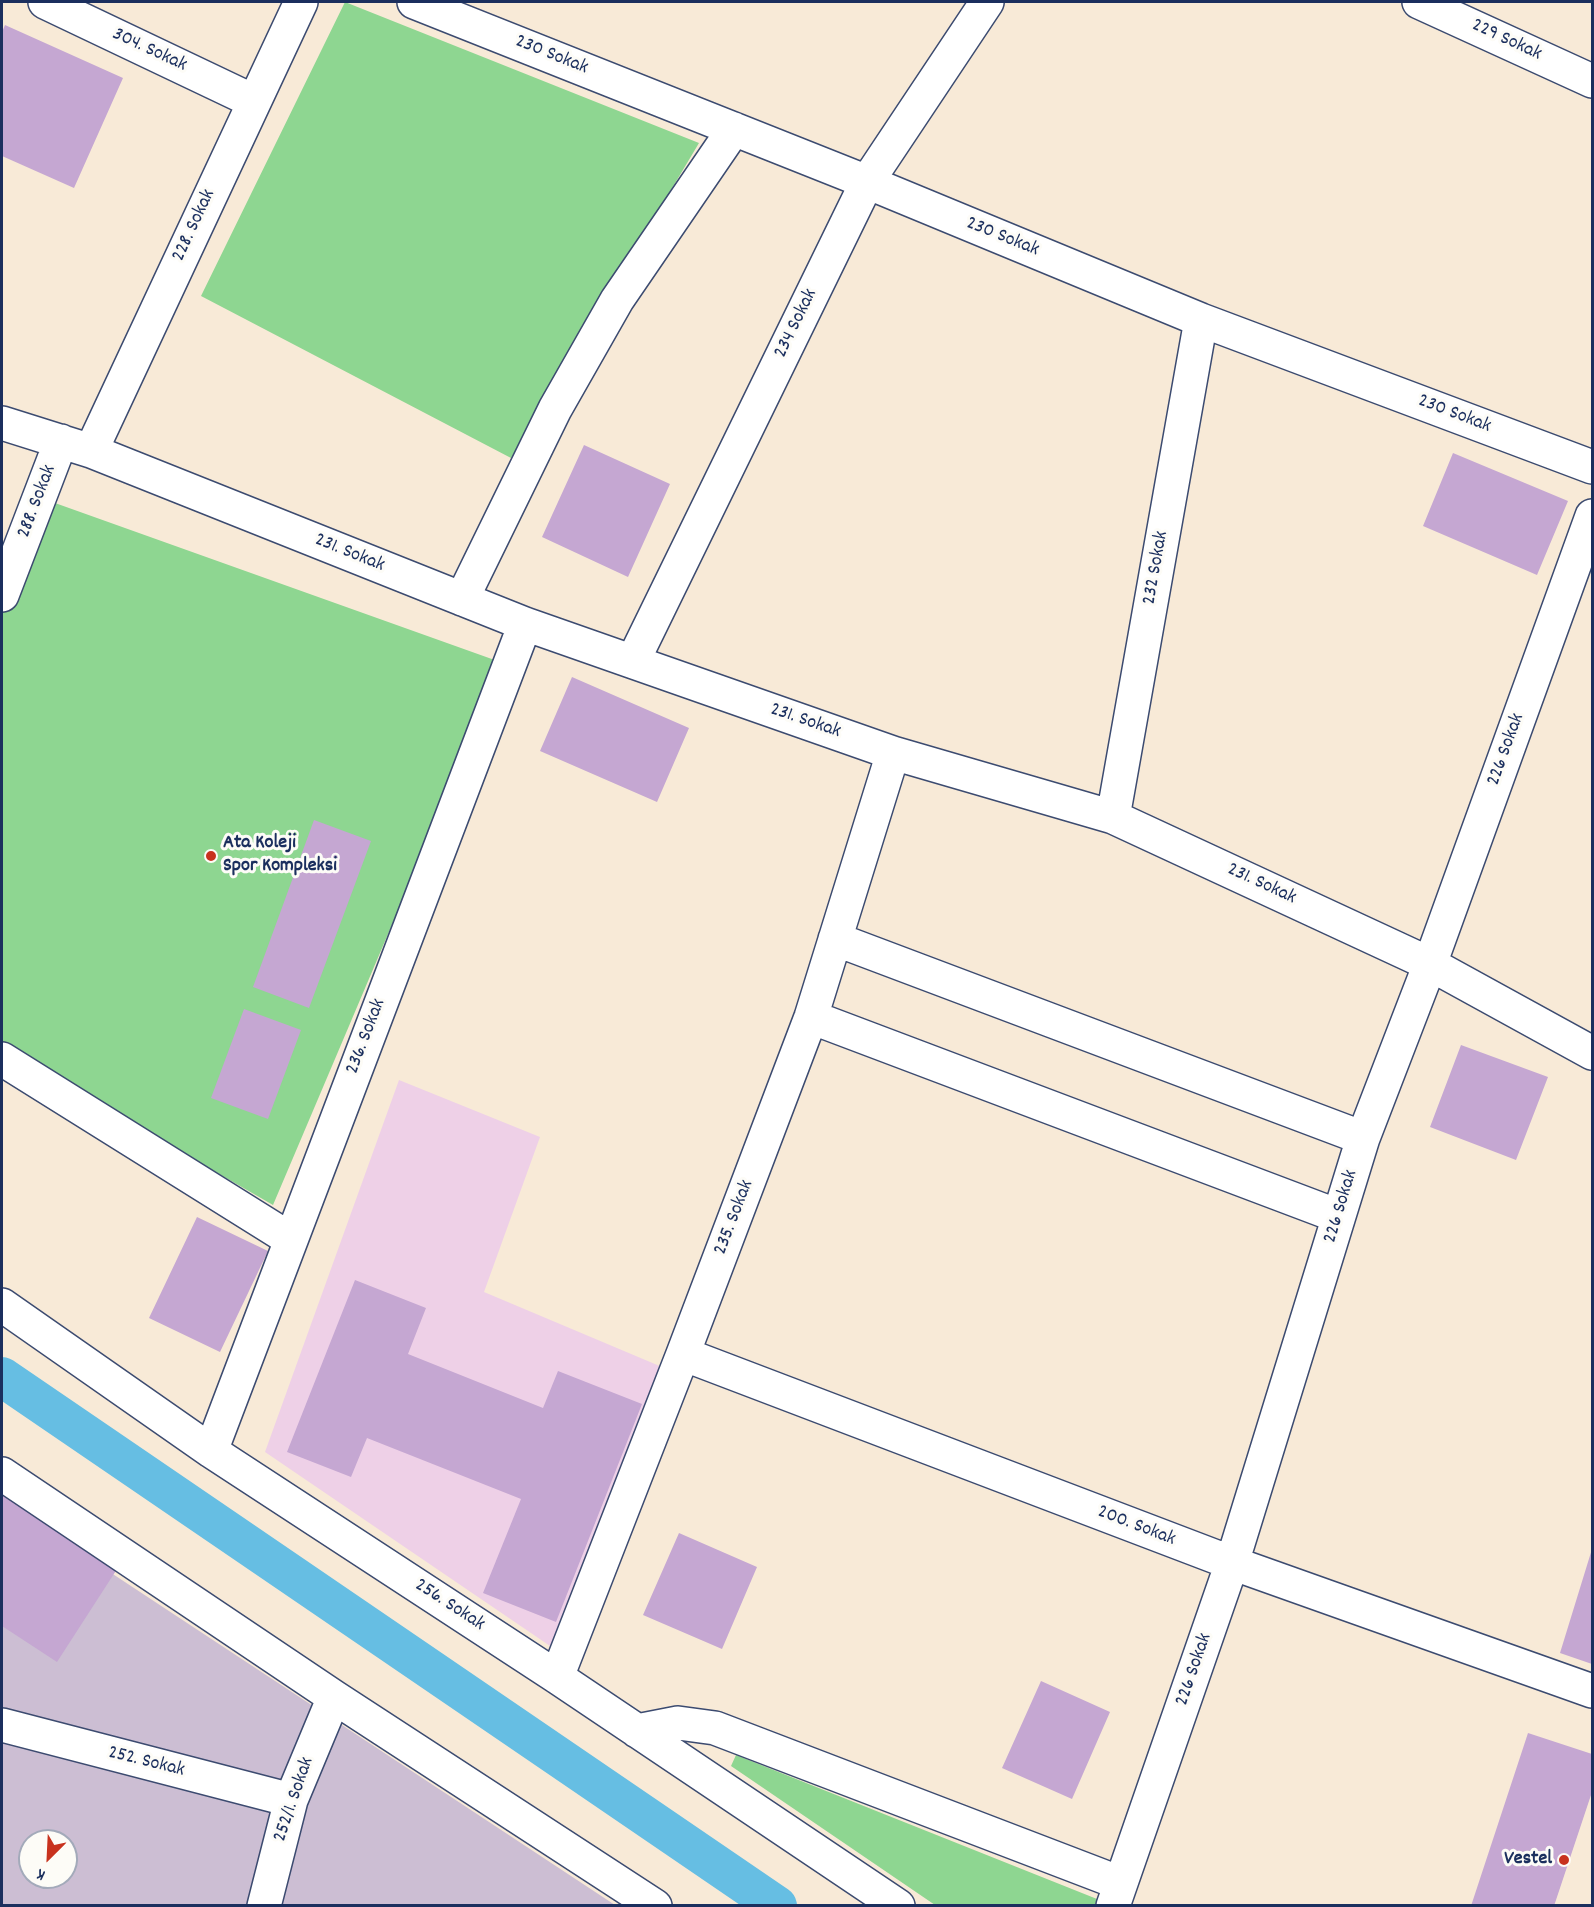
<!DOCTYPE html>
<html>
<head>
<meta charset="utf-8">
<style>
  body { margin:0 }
  #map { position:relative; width:1594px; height:1907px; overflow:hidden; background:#f8ead7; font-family:Dekko,sans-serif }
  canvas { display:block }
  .frame { position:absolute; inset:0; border:3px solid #1b2f5e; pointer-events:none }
  .north { position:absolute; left:18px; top:1829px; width:60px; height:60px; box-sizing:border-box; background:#fdfcf7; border:2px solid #a3aaba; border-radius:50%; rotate:204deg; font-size:16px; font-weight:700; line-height:24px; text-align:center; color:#1b2f5e }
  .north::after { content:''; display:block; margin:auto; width:21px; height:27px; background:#c8321e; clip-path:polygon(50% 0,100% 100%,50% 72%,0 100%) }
</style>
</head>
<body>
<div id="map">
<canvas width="1594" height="1907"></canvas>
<div class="frame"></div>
<div class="north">K</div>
</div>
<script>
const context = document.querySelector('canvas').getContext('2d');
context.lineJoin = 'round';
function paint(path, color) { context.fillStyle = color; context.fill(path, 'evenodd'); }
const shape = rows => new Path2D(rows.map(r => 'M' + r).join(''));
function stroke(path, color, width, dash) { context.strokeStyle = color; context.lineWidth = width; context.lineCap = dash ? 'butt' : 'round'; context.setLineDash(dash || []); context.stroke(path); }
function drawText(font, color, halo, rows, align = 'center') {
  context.font = font + ' Dekko,sans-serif'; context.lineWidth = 6; context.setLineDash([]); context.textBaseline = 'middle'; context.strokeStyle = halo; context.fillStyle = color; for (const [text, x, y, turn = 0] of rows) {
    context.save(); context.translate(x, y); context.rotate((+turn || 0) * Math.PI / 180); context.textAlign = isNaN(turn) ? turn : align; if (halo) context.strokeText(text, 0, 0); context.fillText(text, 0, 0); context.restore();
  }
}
paint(shape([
  [399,1080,540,1137,484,1292,662,1367,553,1648,265,1452]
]), '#eed0e7');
paint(shape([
  [2,1501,615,1905,2,1905],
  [30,1841,66,1841,66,1877,30,1877]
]), '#ccbed3');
paint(shape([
  [345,2,699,143,511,458,201,296],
  [41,498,503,663,273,1205,2,1049,2,614],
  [736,1755,1097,1899,1095,1905,935,1905,731,1766]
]), '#8ed691');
stroke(shape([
  [2,1377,777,1906]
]), '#66bee3', 40);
paint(shape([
  [5,25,123,78,74,188,2,156,2,32],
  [584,445,670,484,628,577,542,537],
  [1453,453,1568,501,1537,575,1423,526],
  [572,677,689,728,657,802,540,751],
  [314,820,371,841,309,1008,253,987],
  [244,1009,301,1030,268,1119,211,1098],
  [1461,1045,1548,1077,1516,1160,1430,1127],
  [197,1217,268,1251,220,1352,149,1318],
  [355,1280,426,1308,408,1354,543,1408,558,1371,642,1404,556,1622,483,1593,521,1499,367,1438,351,1477,287,1452],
  [2,1490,119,1566,57,1662,2,1626],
  [679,1533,757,1567,722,1649,643,1615],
  [1592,1549,1592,1664,1560,1653],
  [1041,1681,1110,1712,1072,1799,1002,1768],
  [1528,1733,1592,1754,1592,1792,1554,1906,1471,1906]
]), '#c5a7d2');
const minor = shape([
  [45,2,253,101],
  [414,2,867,182,1201,320,1592,467],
  [1419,2,1592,81],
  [2,423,91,451,525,624,893,753,1113,817,1430,964,1592,1053],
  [91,451,301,2],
  [2,595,61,441],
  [462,599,555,409,617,300,734,129],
  [633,661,867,182,987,2],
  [1113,817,1201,320],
  [835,939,1363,1138],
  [811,1017,1338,1216],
  [2,1059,290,1239],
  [2,1305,211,1451,557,1677,898,1906],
  [683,1354,1232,1563,1592,1691],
  [211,1451,525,624],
  [2,1474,334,1697,655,1906],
  [557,1677,683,1354,811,1017,893,753],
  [2,1725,291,1800],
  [637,1731,678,1723,715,1728,1120,1883],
  [264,1906,291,1800,334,1697],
  [1113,1906,1232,1563,1363,1138,1430,964,1592,516]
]);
stroke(minor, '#3c4b70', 36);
stroke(minor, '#fff', 33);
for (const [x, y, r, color] of [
  [211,856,6,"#c8321e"],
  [1564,1860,6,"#c8321e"]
]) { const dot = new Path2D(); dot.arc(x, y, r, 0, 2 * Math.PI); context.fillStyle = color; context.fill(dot); stroke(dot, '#fdfcf7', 2); }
drawText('20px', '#1b2f5e', '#fdfcf7', [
  ["229 Sokak",1506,41,25],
  ["304. Sokak",149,51,25],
  ["230 Sokak",551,56,22],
  ["228. Sokak",195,226,-65],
  ["230 Sokak",1002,238,22],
  ["234 Sokak",797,324,-64],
  ["230 Sokak",1454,415,21],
  ["288. Sokak",38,502,-69],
  ["231. Sokak",349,554,22],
  ["232 Sokak",1157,568,-80],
  ["231. Sokak",805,722,19],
  ["226 Sokak",1507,750,-70],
  ["231. Sokak",1261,885,25],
  ["236. Sokak",367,1037,-69],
  ["226 Sokak",1342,1207,-73],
  ["235. Sokak",735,1218,-69],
  ["200. Sokak",1136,1527,21],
  ["256. Sokak",449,1606,33],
  ["226 Sokak",1195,1670,-71],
  ["252. Sokak",146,1763,14],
  ["252/1. Sokak",295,1800,-71]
]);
drawText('bold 20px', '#1b2f5e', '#fdfcf7', [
  ["Ata Koleji",223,844],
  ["Spor Kompleksi",223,867],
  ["Vestel",1552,1860,"right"]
], 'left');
</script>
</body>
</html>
